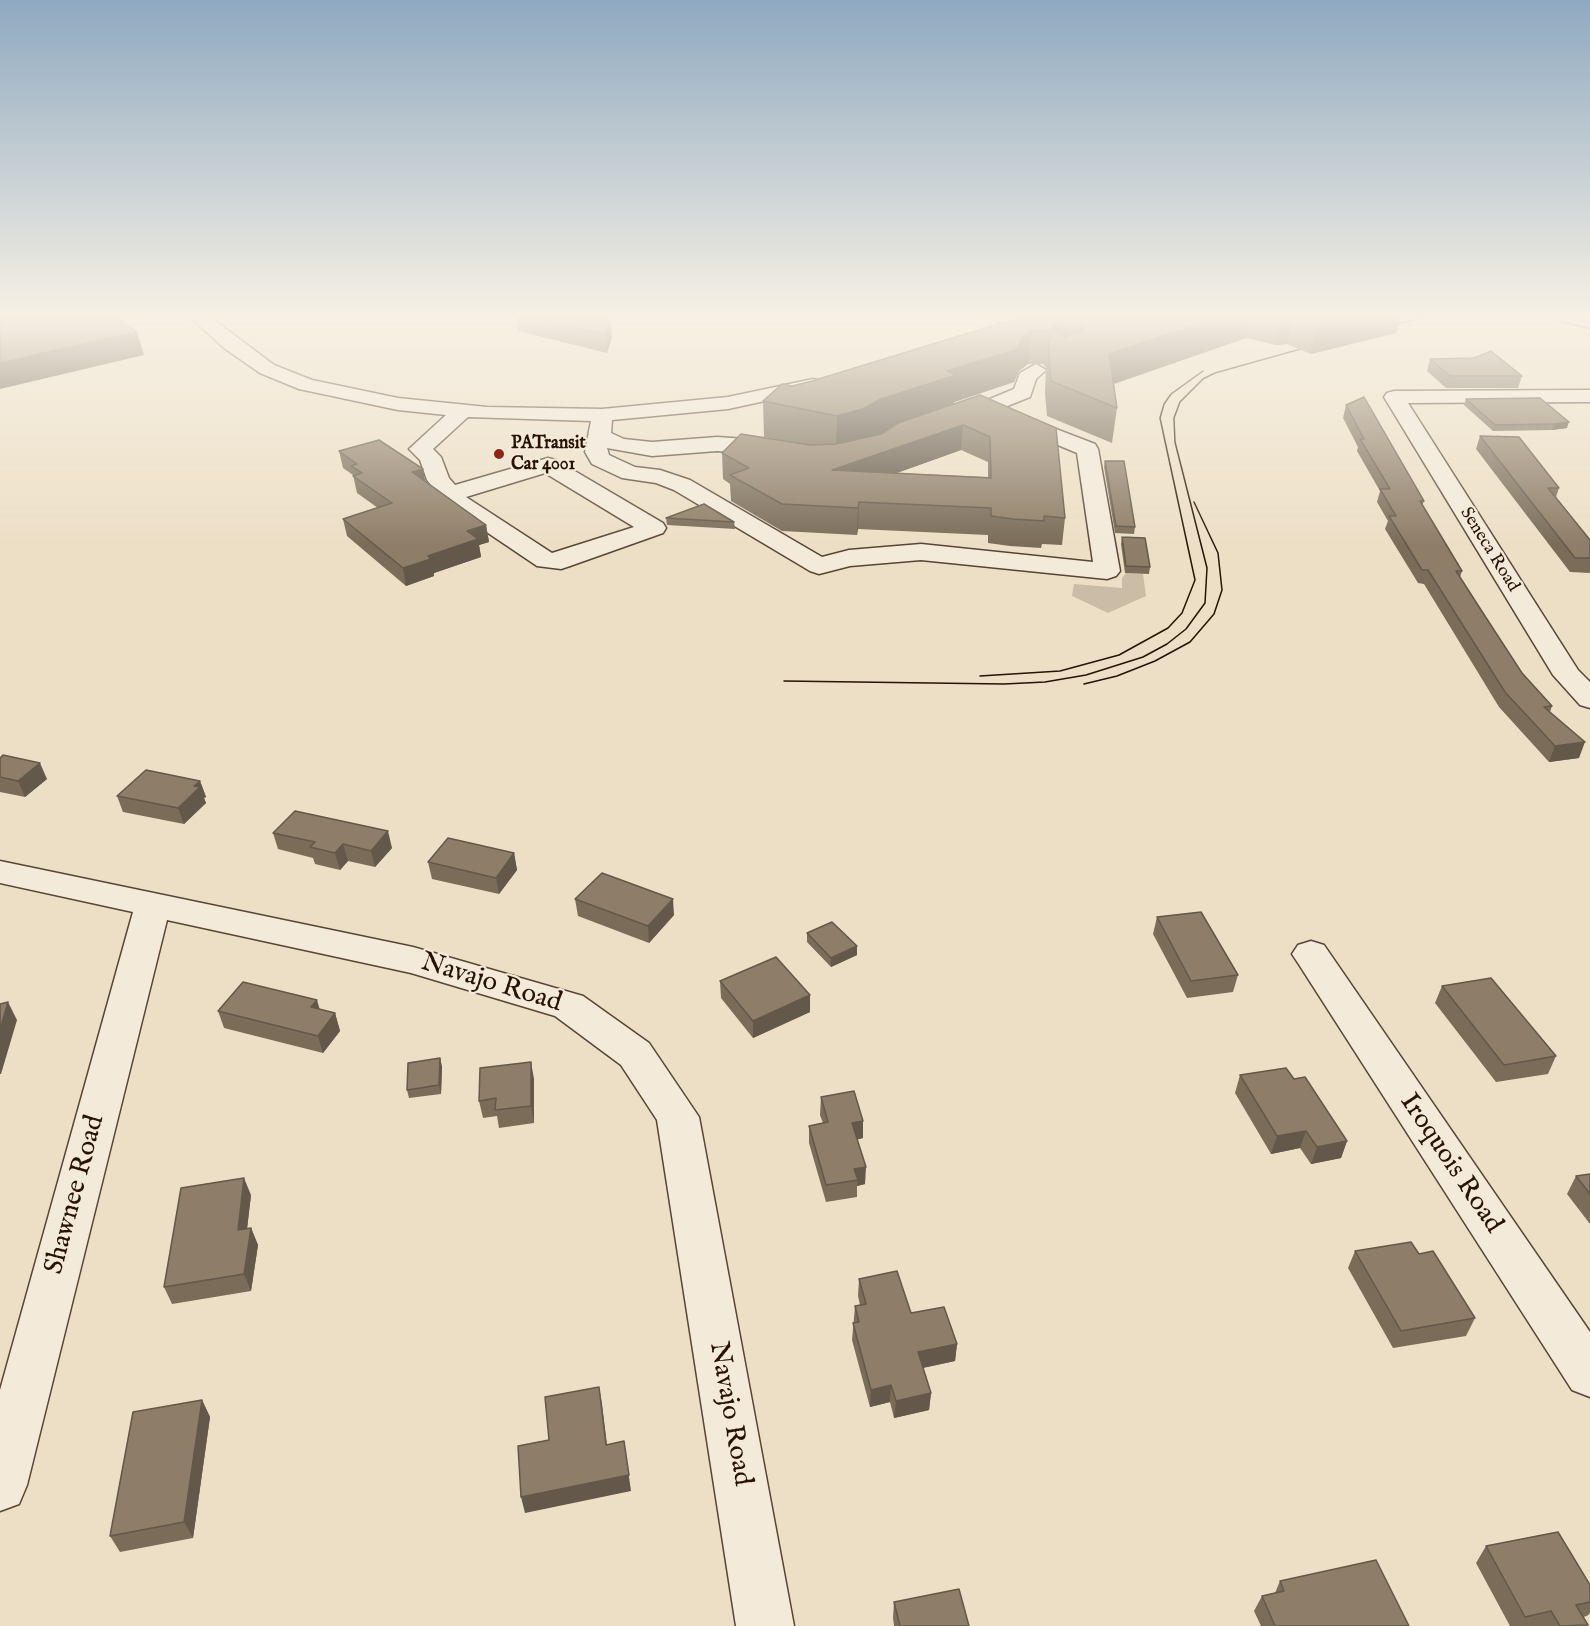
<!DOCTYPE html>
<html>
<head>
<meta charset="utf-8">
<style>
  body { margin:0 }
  canvas { display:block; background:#eddfc6 }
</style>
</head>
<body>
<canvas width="1590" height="1626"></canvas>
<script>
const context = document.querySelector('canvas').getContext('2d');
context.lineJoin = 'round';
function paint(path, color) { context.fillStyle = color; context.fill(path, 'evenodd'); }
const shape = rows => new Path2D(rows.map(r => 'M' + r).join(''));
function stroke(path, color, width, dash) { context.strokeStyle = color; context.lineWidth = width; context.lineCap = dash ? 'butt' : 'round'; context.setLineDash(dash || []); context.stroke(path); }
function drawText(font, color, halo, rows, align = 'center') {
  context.font = font + ' "IM FELL English",serif'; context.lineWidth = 4.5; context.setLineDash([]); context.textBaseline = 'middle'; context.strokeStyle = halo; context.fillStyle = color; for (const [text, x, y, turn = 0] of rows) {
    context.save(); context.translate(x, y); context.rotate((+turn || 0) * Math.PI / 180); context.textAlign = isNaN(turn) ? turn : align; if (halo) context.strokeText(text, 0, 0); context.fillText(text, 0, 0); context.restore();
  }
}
paint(shape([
  [1126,573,1143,574,1146,596,1108,613,1072,596,1074,584,1122,588,1122,578]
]), '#cbbca5');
const minor = shape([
  [190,317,210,317,274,365,312,380,398,398,487,407,602,409,728,397,813,379,820,381,823,385,820,389,728,409,612,420,611,433,624,439,652,442,717,437,776,441,784,443,787,448,784,453,776,455,717,451,652,456,607,448,609,455,635,467,660,470,690,480,822,557,849,550,921,544,1093,562,1077,453,1008,424,1004,420,1008,416,1015,414,1022,416,1095,444,1098,449,1120,571,1116,576,1107,579,921,560,850,566,819,574,810,571,674,490,656,483,622,478,592,464,585,452,591,421,468,417,433,449,441,457,449,478,455,485,548,458,556,460,663,523,666,528,663,533,570,566,561,569,537,566,448,506,427,480,420,460,409,449,446,415,398,410,299,389,260,373,224,348,190,317],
  [545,473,634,527,552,553,466,497,545,473],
  [993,317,1019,317,1052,329,1054,333,1052,337,1038,337,996,321,993,317],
  [1559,317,1590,317,1590,328,1562,321,1559,317],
  [1036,364,1046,370,1036,379,1030,397,982,416,968,416,965,412,968,408,1014,389,1020,373,1036,364],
  [1590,390,1590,402,1408,403,1578,670,1590,682,1590,708,1580,705,1553,675,1384,397,1387,393,1394,391,1590,390],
  [0,861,413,947,583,996,649,1043,699,1117,794,1626,736,1626,657,1120,621,1065,555,1016,411,973,167,920,27,1485,19,1504,0,1511,0,1390,133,912,0,883,0,861],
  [1311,941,1324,945,1590,1332,1590,1397,1572,1390,1298,963,1292,954,1298,945,1311,941]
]);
stroke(minor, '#584534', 3);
paint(minor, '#f3eada');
stroke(shape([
  [1382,328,1426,317],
  [980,676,1060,671,1119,655,1168,628,1182,613,1195,580,1160,418,1164,404,1171,394,1203,371],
  [784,681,1004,684,1045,682,1086,675,1143,657,1167,644,1186,629,1205,603,1207,568,1175,442,1174,418,1180,402,1203,379,1215,373,1315,345],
  [1084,684,1117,676,1155,661,1190,642,1214,614,1222,590,1218,553,1194,502]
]), '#271203', 1.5);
paint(shape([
  [516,317,603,317,612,337,607,353,518,331],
  [1014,317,1401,317,1396,333,1311,354,1287,344,1276,345,1246,338,1114,384,1117,408,1112,443,1047,416,1045,393,1046,368,1043,364,1028,364,1019,371,1014,382,954,402,954,404,980,395,1065,518,1062,545,1042,544,1041,548,1010,546,988,543,988,535,858,529,857,535,782,531,731,501,730,484,723,479,722,453,791,442,764,437,763,401,792,386,812,381,1014,319],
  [961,450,988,462,988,477,897,473],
  [1430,359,1522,376,1518,388,1446,388,1427,371],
  [1540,398,1567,428,1552,430,1493,431,1464,405,1466,399],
  [1346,405,1424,501,1422,506,1462,571,1460,577,1522,673,1552,706,1550,712,1579,758,1549,762,1499,707,1424,584,1418,583,1385,529,1388,521,1377,502,1380,491,1357,451,1358,447,1343,418],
  [1480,436,1559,488,1556,497,1590,540,1590,573,1570,572,1476,449],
  [339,451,426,481,486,525,489,542,479,545,481,557,434,573,434,576,406,586,347,536,343,519,378,508,357,493,353,475,343,468],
  [1105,461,1135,527,1134,534,1115,533,1104,467],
  [666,518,734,522,735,529,667,525],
  [1122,537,1150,567,1149,574,1125,573,1121,544],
  [0,758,47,779,25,797,0,792],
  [200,781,206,797,204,798,206,803,184,824,123,812,117,796],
  [273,833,392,848,375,867,348,861,340,870,315,864,313,858,278,849],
  [514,853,517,870,499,894,432,879,428,862],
  [575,899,674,915,649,943,578,916],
  [1157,917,1238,975,1233,992,1187,998,1153,934],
  [807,933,857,946,857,955,831,967,807,942],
  [720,981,810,995,810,1012,753,1038,721,998],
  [1442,986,1556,1056,1548,1074,1496,1082,1435,1003],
  [218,1011,335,1013,340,1031,323,1053,224,1028],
  [440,1058,442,1067,441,1094,409,1098,407,1090],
  [1240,1075,1294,1079,1347,1141,1341,1158,1311,1164,1300,1148,1271,1154,1235,1093],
  [534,1079,534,1123,499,1128,497,1116,483,1118,479,1101],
  [821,1097,863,1121,863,1138,857,1139,865,1184,857,1186,857,1197,826,1202,809,1143,809,1126,823,1123,820,1115],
  [1590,1174,1590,1224,1567,1194,1576,1176],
  [251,1195,247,1228,251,1228,258,1245,251,1291,172,1304,164,1287],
  [1355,1251,1419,1254,1475,1318,1466,1336,1393,1348,1348,1268],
  [859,1279,957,1344,955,1361,923,1368,931,1393,929,1410,894,1418,890,1402,870,1407,852,1340,855,1306,860,1305,858,1296],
  [202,1400,210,1417,193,1538,120,1552,110,1536],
  [1486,1546,1590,1585,1590,1613,1587,1616,1583,1617,1588,1625,1587,1626,1510,1626,1476,1563],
  [1280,1581,1409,1626,1261,1626,1254,1611,1262,1596,1275,1593],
  [894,1602,969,1626,894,1626,893,1618]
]), '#7a6c59');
paint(shape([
  [1219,317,1250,317,1246,338,1104,387,1109,354],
  [1282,317,1293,317,1287,344,1276,345],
  [1337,317,1401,317,1396,333,1311,354,1319,321],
  [610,319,612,337,607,353,606,335],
  [1071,319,1067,351,1052,337,1051,330,1056,323],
  [1031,331,1028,364,1019,371,1014,382,954,402,954,409,836,452,837,416,881,399,1022,338],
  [137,332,144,355,0,389,0,363],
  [1569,422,1567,428,1552,430,1554,424],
  [963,425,961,450,832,496,832,470],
  [423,469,426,485,412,472],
  [859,502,858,529,857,535,858,508],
  [486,525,489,542,479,545,481,557,434,573,434,576,406,586,403,568,428,556,467,531],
  [1585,742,1579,758,1549,762,1555,746],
  [40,763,47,779,25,797,18,781],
  [200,781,206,797,204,798,206,803,184,824,178,808,194,786],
  [388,831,392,848,375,867,371,851],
  [343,844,348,861,340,870,335,853],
  [514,853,517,870,499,894,496,878],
  [673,899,674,915,649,943,648,926],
  [857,946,857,955,831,967,831,958],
  [810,995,810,1012,753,1038,753,1021],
  [317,1000,322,1017,311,1007],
  [8,1002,17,1020,1,1074,0,1074,0,1030],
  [335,1013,340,1031,323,1053,318,1036],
  [440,1058,442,1067,441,1094,439,1085],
  [531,1062,534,1079,534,1123,531,1106],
  [863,1121,863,1138,852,1141,852,1123],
  [1306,1131,1300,1148,1271,1154,1277,1136],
  [1347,1141,1341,1158,1311,1164,1317,1147],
  [866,1167,865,1184,857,1186,858,1180,854,1169],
  [244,1178,251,1195,245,1247,238,1230],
  [251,1228,258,1245,251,1291,244,1274],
  [957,1344,955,1361,917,1369,918,1352],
  [891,1385,890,1402,870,1407,871,1390],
  [599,1387,602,1404,609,1461,606,1445],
  [931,1393,929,1410,894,1418,896,1401],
  [202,1400,210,1417,193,1538,184,1522],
  [624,1441,631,1491,525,1513,521,1497]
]), '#635849');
const building = shape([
  [0,317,117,317,137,332,0,363,0,317],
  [531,317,603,317,610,319,606,335,531,317],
  [1021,317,1219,317,1109,354,1117,408,1051,381,1049,359,1049,340,1052,337,1047,331,1031,331,1022,338,1018,349,947,371,956,375,881,399,863,409,837,416,763,401,782,384,792,386,812,381,1021,317],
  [1071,319,1084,326,1080,332,1065,337,1051,330,1056,323,1071,319],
  [1308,317,1337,317,1319,321,1308,317],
  [1491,351,1522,376,1450,376,1430,359,1474,358,1491,351],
  [980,395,1056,428,1065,518,1044,516,1044,521,1013,519,991,516,991,508,859,502,858,508,782,504,730,475,749,468,722,453,741,434,810,445,836,444,881,434,898,423,980,395],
  [963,425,990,437,991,478,832,470,963,425],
  [1364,397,1424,501,1420,501,1462,571,1456,571,1483,613,1522,673,1552,706,1544,707,1585,742,1555,746,1505,692,1428,570,1422,570,1389,516,1396,516,1380,489,1390,489,1360,439,1364,439,1346,405,1364,397],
  [1540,398,1569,422,1554,424,1495,425,1466,399,1540,398],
  [1480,436,1519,437,1559,488,1548,488,1590,540,1590,558,1575,558,1480,436],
  [379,440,423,469,412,472,486,525,467,531,478,539,428,556,431,559,403,568,343,519,392,503,353,476,362,473,351,466,357,464,339,451,379,440],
  [1105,461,1124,461,1135,527,1116,526,1105,461],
  [704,504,734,522,666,518,704,504],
  [1122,537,1145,538,1150,567,1126,566,1122,537],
  [3,755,40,763,18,781,0,777,0,758,3,755],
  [146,770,200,781,194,786,200,787,178,808,117,796,146,770],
  [295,811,388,831,371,851,343,844,335,853,310,847,315,842,273,833,295,811],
  [448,838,514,853,496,878,428,862,448,838],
  [602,873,673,899,648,926,575,899,602,873],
  [1201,912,1238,975,1191,981,1157,917,1201,912],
  [832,922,857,946,831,958,807,933,832,922],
  [776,957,810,995,753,1021,720,981,776,957],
  [1491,978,1556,1056,1504,1065,1442,986,1491,978],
  [243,982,317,1000,311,1007,335,1013,318,1036,218,1011,243,982],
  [8,1002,0,1030,0,1004,8,1002],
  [440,1058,439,1085,407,1090,408,1063,440,1058],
  [531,1062,531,1106,495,1110,496,1098,479,1101,480,1068,531,1062],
  [1286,1068,1294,1079,1305,1077,1347,1141,1317,1147,1306,1131,1277,1136,1240,1075,1286,1068],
  [854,1091,863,1121,852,1123,866,1167,854,1169,858,1180,826,1185,809,1126,828,1122,821,1097,854,1091],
  [1590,1174,1590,1194,1576,1176,1590,1174],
  [244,1178,238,1230,251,1228,244,1274,164,1287,181,1188,244,1178],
  [1411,1242,1419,1254,1433,1251,1475,1318,1401,1331,1355,1251,1411,1242],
  [897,1271,911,1313,944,1307,957,1344,918,1352,931,1393,896,1401,891,1385,871,1390,853,1323,859,1322,855,1306,866,1304,859,1279,897,1271],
  [599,1387,606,1445,624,1441,629,1475,521,1497,518,1446,549,1440,545,1397,599,1387],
  [202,1400,184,1522,110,1536,133,1412,202,1400],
  [1558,1532,1590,1585,1590,1602,1576,1605,1588,1625,1560,1626,1551,1611,1525,1617,1486,1546,1558,1532],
  [1376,1560,1409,1626,1275,1626,1262,1596,1284,1591,1280,1581,1376,1560],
  [959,1589,969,1626,900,1626,894,1602,959,1589]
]);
paint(building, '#8e7d68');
stroke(building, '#635849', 1.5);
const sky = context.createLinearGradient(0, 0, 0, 545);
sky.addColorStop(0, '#8fa9c0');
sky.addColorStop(0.58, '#f7f1e5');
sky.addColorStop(1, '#f7f1e500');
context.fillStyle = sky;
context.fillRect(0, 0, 1590, 545);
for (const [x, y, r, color] of [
  [499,454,6,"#8f2418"]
]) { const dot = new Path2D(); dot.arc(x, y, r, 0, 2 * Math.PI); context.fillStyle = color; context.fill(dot); stroke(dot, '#f3eada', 2); }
drawText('bold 18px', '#271203', '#f3eada', [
  ["PATransit",511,444],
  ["Car 4001",511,465]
], 'left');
drawText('18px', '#271203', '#f3eada', [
  ["Seneca Road",1489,550,58]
]);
drawText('27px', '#271203', '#f3eada', [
  ["Navajo Road",491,984,17],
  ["Iroquois Road",1450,1164,56],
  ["Shawnee Road",76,1195,-75],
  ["Navajo Road",729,1414,80]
]);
</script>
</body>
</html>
